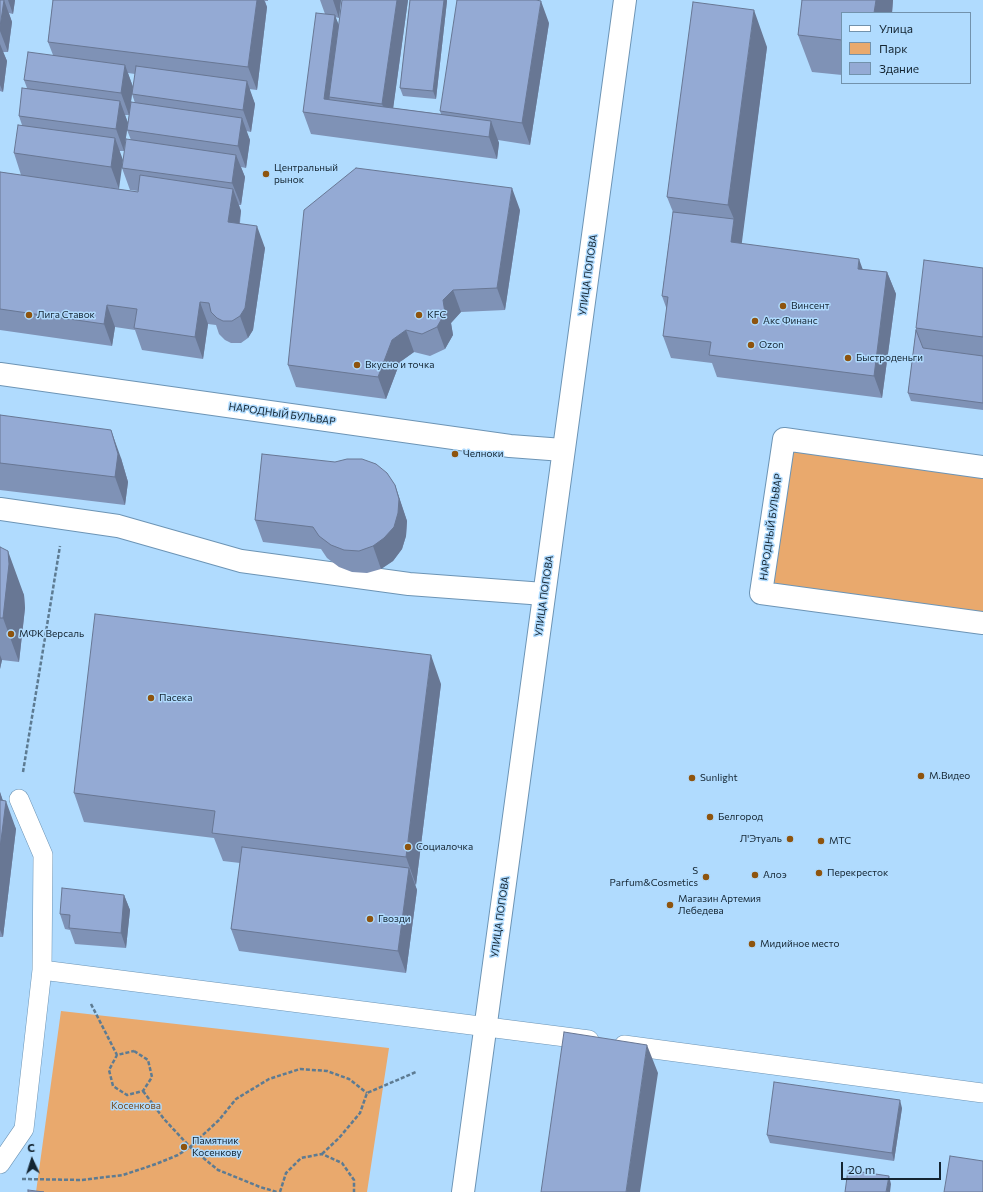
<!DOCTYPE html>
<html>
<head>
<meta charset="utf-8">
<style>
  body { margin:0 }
  #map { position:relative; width:983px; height:1192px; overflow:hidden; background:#b0dbfe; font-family:Commissioner,sans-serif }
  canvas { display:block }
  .legend { position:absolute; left:841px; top:12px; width:130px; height:72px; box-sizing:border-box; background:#b0dbfe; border:1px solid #7292ac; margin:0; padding:5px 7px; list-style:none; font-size:12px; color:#142532 }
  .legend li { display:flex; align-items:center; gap:8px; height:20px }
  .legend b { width:20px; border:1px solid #7292ac }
  .north { position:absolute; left:12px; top:1140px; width:40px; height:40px; -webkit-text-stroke:3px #b0dbfe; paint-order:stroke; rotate:356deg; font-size:11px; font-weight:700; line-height:16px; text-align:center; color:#142532 }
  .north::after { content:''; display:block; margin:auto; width:14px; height:18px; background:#142532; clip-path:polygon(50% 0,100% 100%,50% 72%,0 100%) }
  .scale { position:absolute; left:841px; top:1162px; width:100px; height:18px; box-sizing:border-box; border:2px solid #142532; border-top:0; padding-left:5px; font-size:12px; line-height:14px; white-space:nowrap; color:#142532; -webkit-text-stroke:3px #b0dbfe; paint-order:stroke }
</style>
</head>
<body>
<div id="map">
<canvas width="983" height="1192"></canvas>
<ul class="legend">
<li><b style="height:5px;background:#fff"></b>Улица</li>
<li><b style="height:11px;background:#e9a96d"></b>Парк</li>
<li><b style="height:11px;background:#94aad4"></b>Здание</li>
</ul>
<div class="north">С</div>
<div class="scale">20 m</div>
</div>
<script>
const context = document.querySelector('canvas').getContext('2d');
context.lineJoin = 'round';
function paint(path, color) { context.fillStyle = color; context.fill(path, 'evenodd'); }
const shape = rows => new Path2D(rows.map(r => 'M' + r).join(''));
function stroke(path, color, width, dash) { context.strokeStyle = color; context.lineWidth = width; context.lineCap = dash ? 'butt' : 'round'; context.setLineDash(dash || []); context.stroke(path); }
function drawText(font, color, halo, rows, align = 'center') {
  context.font = font + ' Commissioner,sans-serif'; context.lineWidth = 3; context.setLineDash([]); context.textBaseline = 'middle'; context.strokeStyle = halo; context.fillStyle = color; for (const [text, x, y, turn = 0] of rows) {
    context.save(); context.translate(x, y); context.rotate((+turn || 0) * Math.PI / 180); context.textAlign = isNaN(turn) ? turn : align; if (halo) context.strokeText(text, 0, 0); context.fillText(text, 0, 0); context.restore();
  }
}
paint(shape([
  [786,441,983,468,983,620,764,590],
  [61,1011,389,1048,367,1192,36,1192]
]), '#e9a96d');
const lane = shape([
  [19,799,43,855,42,970],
  [624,1045,983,1093],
  [0,1164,24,1129,42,970,589,1040]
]);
const street = shape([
  [0,374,510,446,563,450],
  [983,467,784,439,761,593,983,623],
  [0,509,118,526,241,561,409,584,544,594]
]);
const secondary = shape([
  [463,1192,625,0]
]);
stroke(lane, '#6c94b5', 20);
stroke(street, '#6c94b5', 24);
stroke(secondary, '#6c94b5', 24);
stroke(shape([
  [23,772,60,546],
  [91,1004,117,1055],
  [134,1051,148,1060,152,1077,143,1091,127,1095,113,1086,109,1070,117,1055,134,1051],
  [143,1091,164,1119,190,1147,218,1170,260,1187,277,1192],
  [322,1154,339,1138,360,1113,367,1093,416,1072],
  [22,1179,82,1180,123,1175,156,1164,178,1155,190,1147,219,1120,236,1099,269,1079,300,1069,327,1071,349,1079,367,1093],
  [280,1192,286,1173,301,1158,322,1154,342,1163,354,1180,354,1192]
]), '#5d7b92', 2.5, [4, 2]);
stroke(lane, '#fff', 19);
stroke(street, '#fff', 22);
stroke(secondary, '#fff', 22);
paint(shape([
  [0,0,15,0,13,14,9,13,12,22,8,52,3,52,7,61,3,92,0,91],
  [53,0,268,0,268,1,265,1,267,7,257,90,249,89,255,104,251,132,246,131,250,140,246,168,241,167,245,177,241,205,239,205,241,211,240,223,265,248,253,330,248,338,241,343,231,343,225,340,219,334,216,325,208,324,203,359,142,350,135,330,115,327,112,346,0,330,0,172,21,175,14,153,22,125,19,116,27,88,24,80,53,55,48,42],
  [128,73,135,74,133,87],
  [132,94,135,103,131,102],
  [125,115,129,115,127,130,131,140,122,168,130,190,138,191,138,192,83,184,119,189,119,151,124,151,128,123],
  [320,0,341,0,339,18,335,17,339,25,342,0,408,0,393,108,441,114,440,111,549,23,530,145,498,140,499,143,497,159,311,134,303,112,325,14],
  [410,0,447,0,447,1,436,99,403,96,400,88],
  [802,0,893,0,892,13,842,13,842,75,812,72,798,35],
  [767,47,741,244,863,269,887,272,896,294,882,398,717,377,712,363,671,358,663,336,667,310,662,296,673,212,667,197],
  [520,210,505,310,461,312,451,323,453,335,445,349,430,356,414,352,400,362,386,399,296,387,288,365],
  [983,268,983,410,911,401,908,393,916,330,916,328],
  [0,415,121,458,128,482,125,505,0,490],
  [395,485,407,521,406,536,402,549,393,561,381,569,367,573,352,572,339,567,327,558,321,549,263,542,255,520],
  [0,547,24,595,25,608,19,662,2,660,0,669],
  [441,684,416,885,415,884,417,890,406,973,239,951,231,929,240,863,223,861,214,838,84,822,74,793],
  [0,792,3,801,16,829,3,937,0,937],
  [124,895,130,910,126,948,75,944,70,930,65,929,60,914],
  [902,1108,894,1161,770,1143,767,1135]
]), '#7f92b6');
paint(shape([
  [4,0,12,22,8,52,0,31,0,27],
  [8,0,15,0,13,14],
  [257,0,264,0,267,7,257,90,248,67],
  [333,0,341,0,339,18],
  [397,0,408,0,391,124,390,124,382,104],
  [444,0,447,0,447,1,436,99,433,91],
  [876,0,893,0,892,13,874,13],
  [541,1,549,23,530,145,522,123],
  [754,10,767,47,739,265,731,242,734,219,728,205],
  [335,15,343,37,329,97,333,109,324,99],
  [0,44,7,61,3,92,0,85],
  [125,65,133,87,129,115,121,93],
  [247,81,255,104,251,132,243,110],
  [120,101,128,123,124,151,116,129],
  [242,118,250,140,246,168,238,146],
  [491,121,499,143,497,159,489,137],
  [115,138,123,160,119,189,111,167],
  [236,155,245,177,241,205,232,183],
  [512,188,520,210,505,310,497,288],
  [233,189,241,211,236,244,228,222],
  [257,226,265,248,253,330,248,338,240,316],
  [859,259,867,281,858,269],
  [887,272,896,294,882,398,874,376],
  [453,290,461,312,451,323,453,335,445,349,437,327,443,300],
  [200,302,208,324,203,359,195,337],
  [107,305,115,327,112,346,104,324],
  [406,330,414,352,400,362,386,399,378,377,392,340],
  [111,430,121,458,128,482,125,505,115,477],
  [395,485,407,521,406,536,402,549,393,561,381,569,373,546],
  [8,551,24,595,25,608,19,662,3,618],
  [0,655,2,660,0,669],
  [431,655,441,684,416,885,406,857],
  [0,792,5,807,6,801,16,829,3,937,0,930],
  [409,868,417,890,406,973,398,951],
  [124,895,130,910,126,948,121,933],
  [647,1045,658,1073,640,1192,626,1192],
  [900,1100,902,1108,894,1161,892,1153],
  [889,1176,891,1184,890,1192,886,1192]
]), '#687794');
const building = shape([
  [0,0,4,0,0,27,0,0],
  [53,0,257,0,248,67,48,42,53,0],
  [342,0,397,0,382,104,329,97,342,0],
  [410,0,444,0,433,91,400,88,410,0],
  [457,0,536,0,541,1,522,123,440,111,457,0],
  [802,0,876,0,874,13,842,13,842,40,798,35,802,0],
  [693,2,754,10,728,205,667,197,693,2],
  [316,13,335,15,324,99,491,121,489,137,303,112,316,13],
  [28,52,125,65,121,93,24,80,28,52],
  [136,66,247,81,243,110,132,94,136,66],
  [22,88,120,101,116,129,19,116,22,88],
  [131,102,242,118,238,146,127,130,131,102],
  [18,125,115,138,111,167,14,153,18,125],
  [126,139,236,155,232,183,122,168,126,139],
  [356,168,512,188,497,288,453,290,443,300,445,313,437,327,422,334,406,330,392,340,378,377,288,365,304,210,356,168],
  [0,172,138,192,140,175,233,189,228,222,257,226,245,308,240,316,232,321,223,321,217,318,211,312,209,303,200,302,195,337,134,328,137,309,107,305,104,324,0,309,0,172],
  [673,212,734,219,731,242,859,259,858,269,887,272,874,376,709,355,711,342,663,336,668,297,662,296,673,212],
  [924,260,983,268,983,337,916,328,924,260],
  [916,330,923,348,983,356,983,403,908,393,916,330],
  [0,415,111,430,118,454,115,477,0,463,0,415],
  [262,454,335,462,347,459,362,459,376,464,387,473,395,485,399,499,398,513,394,527,384,538,373,546,359,551,344,550,331,545,319,536,313,527,255,520,262,454],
  [0,547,8,551,9,564,3,618,0,618,0,547],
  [95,614,431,655,406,857,212,833,215,811,74,793,95,614],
  [0,800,6,801,0,848,0,800],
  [242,847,409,868,398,951,231,929,242,847],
  [62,888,124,895,121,933,69,928,70,915,60,914,62,888],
  [564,1032,647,1045,626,1192,541,1192,564,1032],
  [774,1082,900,1100,892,1153,767,1135,774,1082],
  [950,1156,983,1161,983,1192,944,1192,950,1156],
  [848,1170,889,1176,886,1192,845,1192,848,1170],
  [28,1190,44,1192,28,1192,28,1190]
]);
paint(building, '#94aad4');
stroke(building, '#687794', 1);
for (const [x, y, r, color] of [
  [266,174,4,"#8e540e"],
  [783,306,4,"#8e540e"],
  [29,315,4,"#8e540e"],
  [419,315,4,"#8e540e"],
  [755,321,4,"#8e540e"],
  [751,345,4,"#8e540e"],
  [848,358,4,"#8e540e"],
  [357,365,4,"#8e540e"],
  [455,454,4,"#8e540e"],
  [11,634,4,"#8e540e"],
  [151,698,4,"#8e540e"],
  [921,776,4,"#8e540e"],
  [692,778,4,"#8e540e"],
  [710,817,4,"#8e540e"],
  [790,839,4,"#8e540e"],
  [821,841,4,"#8e540e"],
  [408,847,4,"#8e540e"],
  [819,873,4,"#8e540e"],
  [755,875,4,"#8e540e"],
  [706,877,4,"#8e540e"],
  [670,905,4,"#8e540e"],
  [370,919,4,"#8e540e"],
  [752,944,4,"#8e540e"],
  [184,1147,4,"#8e540e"]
]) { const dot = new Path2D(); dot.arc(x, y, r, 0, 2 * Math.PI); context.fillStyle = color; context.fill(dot); stroke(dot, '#b0dbfe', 1.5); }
drawText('10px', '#142532', '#b0dbfe', [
  ["Центральный",274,168],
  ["рынок",274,180],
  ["Винсент",791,306],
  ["Лига Ставок",37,315],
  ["KFC",427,315],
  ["Акс Финанс",763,321],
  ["Ozon",759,345],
  ["Быстроденьги",856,358],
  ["Вкусно и точка",365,365],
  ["Челноки",463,454],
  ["МФК Версаль",19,634],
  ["Пасека",159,698],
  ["М.Видео",929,776],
  ["Sunlight",700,778],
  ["Белгород",718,817],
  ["Л'Этуаль",782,839,"right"],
  ["МТС",829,841],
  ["Социалочка",416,847],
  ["S",698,871,"right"],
  ["Parfum&Cosmetics",698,883,"right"],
  ["Перекресток",827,873],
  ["Алоэ",763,875],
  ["Магазин Артемия",678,899],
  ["Лебедева",678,911],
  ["Гвозди",378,919],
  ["Мидийное место",760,944],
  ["Памятник",192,1141],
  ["Косенкову",192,1153]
], 'left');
drawText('10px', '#142532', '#b0dbfe', [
  ["УЛИЦА ПОПОВА",588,275,-82],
  ["НАРОДНЫЙ БУЛЬВАР",282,414,8],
  ["НАРОДНЫЙ БУЛЬВАР",771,527,-82],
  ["УЛИЦА ПОПОВА",544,596,-82],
  ["УЛИЦА ПОПОВА",500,917,-82]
]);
drawText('10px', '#774a1c', '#b0dbfe', [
  ["Косенкова",136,1106]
]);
</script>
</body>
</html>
